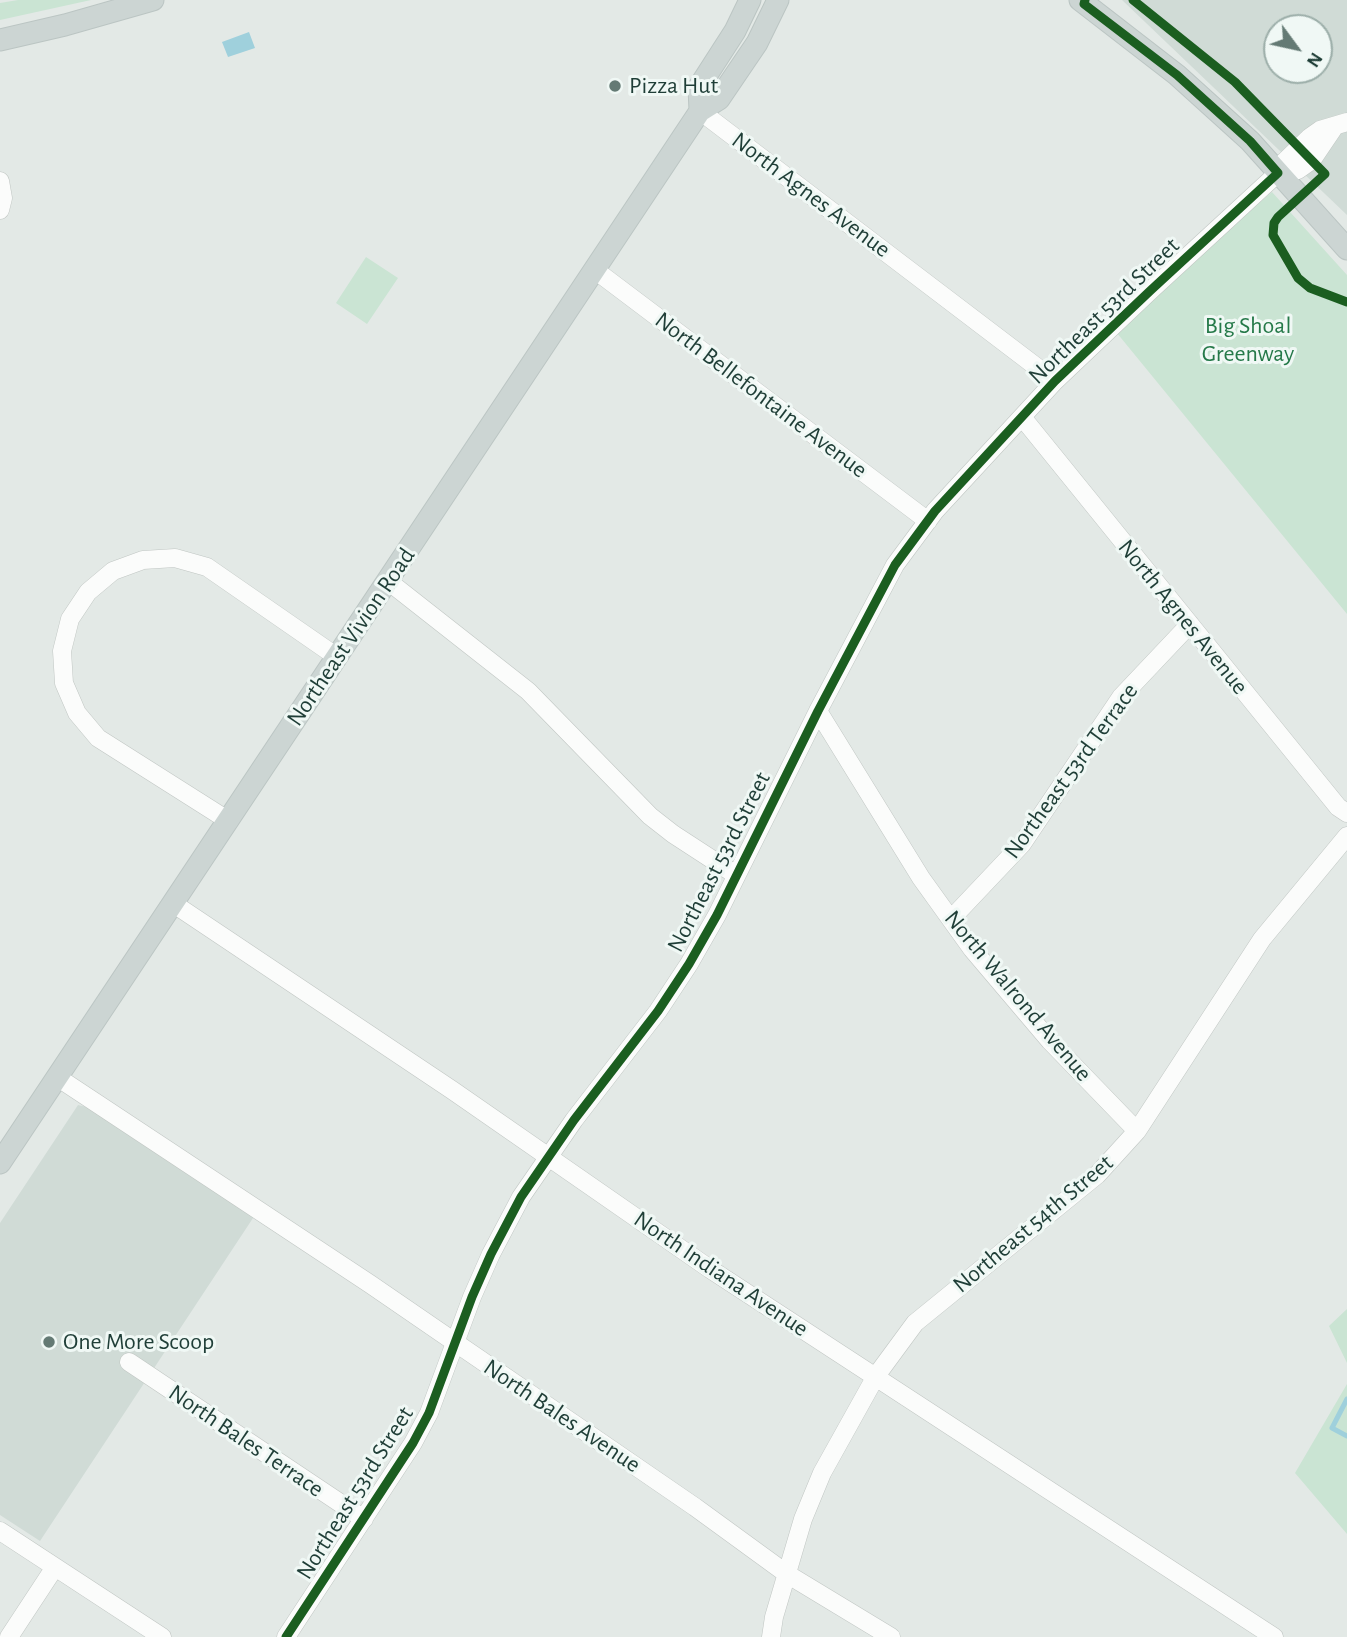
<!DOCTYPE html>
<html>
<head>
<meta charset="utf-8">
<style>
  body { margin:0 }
  #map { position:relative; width:1347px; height:1637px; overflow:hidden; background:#e3e9e6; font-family:"Alegreya Sans",sans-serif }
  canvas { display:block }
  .north { position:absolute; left:1263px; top:14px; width:70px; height:70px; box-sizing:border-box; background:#f0f8f5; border:2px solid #9caea9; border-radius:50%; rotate:123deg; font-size:19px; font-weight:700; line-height:28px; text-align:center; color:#1f3e37 }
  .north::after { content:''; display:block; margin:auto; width:24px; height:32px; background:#647a74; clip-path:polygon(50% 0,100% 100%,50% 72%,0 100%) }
</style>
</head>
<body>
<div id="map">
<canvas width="1347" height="1637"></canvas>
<div class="north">N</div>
</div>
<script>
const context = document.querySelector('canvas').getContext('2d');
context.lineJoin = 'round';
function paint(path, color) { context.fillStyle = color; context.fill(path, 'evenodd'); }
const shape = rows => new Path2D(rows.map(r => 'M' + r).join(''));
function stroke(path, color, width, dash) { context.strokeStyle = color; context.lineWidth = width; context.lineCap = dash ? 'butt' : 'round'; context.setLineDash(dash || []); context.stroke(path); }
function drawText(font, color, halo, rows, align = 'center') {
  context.font = font + ' "Alegreya Sans",sans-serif'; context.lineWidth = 6; context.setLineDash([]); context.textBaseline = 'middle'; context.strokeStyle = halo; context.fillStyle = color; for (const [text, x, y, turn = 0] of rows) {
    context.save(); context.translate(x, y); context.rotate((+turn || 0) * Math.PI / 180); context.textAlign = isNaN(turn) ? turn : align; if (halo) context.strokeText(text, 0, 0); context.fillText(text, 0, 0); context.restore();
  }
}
paint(shape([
  [1122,0,1347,0,1347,215],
  [1277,28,1319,28,1319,70,1277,70],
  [78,1105,87,1107,255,1215,40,1541,0,1515,0,1223]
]), '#d0dbd6');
paint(shape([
  [18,0,91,0,0,20,0,3],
  [1272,192,1347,275,1347,614,1112,327],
  [366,257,398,278,367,324,336,303],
  [1347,1309,1347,1363,1329,1326],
  [1347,1384,1347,1534,1295,1473]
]), '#cae4d3');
paint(shape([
  [249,32,255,48,228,57,222,42]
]), '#9fd0dc');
stroke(shape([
  [1347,1399,1332,1428,1347,1436]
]), '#9fd0dc', 5);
const minor = shape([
  [700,111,1055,381],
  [1278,173,1298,170,1312,160,1335,126],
  [0,181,3,198,0,210],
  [595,270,928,521],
  [1022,417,1338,807,1347,813],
  [388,581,528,691,650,816,673,834,736,875],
  [818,711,921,878,972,949,1050,1041,1137,1131],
  [229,821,98,738,77,713,64,683,62,651,70,619,88,592,113,571,143,560,175,558,207,567,337,657],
  [174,904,452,1090,710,1269,1274,1637],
  [952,918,1022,844,1121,697,1190,624],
  [57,1077,370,1284,695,1507,787,1574,891,1637],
  [129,1362,364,1519],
  [0,1531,162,1637],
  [9,1637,55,1567],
  [286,1637,413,1443,429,1413,472,1297,491,1254,521,1197,574,1120,658,1011,689,964,717,915,818,711,895,565,935,511,1055,381,1151,290,1278,173,1283,163,1310,137,1320,130,1347,122],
  [771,1637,774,1617,803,1519,822,1473,876,1376,915,1323,1097,1175,1137,1131,1262,939,1347,836]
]);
const major = shape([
  [1080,0,1177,75,1250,141,1347,249],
  [0,40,65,25,153,0],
  [700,111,699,87,735,31,750,0],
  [0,1163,700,111,719,99,757,43,778,0]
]);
stroke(minor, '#c0c6c3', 19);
stroke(major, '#bbc5c3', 23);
stroke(minor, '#fbfcfb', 18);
stroke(major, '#ccd5d3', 21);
stroke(shape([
  [1133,0,1235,82,1325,174,1278,217,1274,223,1273,235,1298,278,1310,288,1347,302],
  [286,1637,413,1443,429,1413,472,1297,491,1254,521,1197,574,1120,658,1011,689,964,717,915,818,711,895,565,935,511,1055,381,1151,290,1278,173,1250,141,1177,75,1084,4,1085,0]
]), '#1b5e20', 9);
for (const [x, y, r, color] of [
  [615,86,7,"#647a74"],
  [49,1342,7,"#647a74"]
]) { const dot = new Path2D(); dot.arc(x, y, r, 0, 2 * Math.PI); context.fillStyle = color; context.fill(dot); stroke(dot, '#f0f8f5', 2.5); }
drawText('24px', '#1f3e37', '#f0f8f5', [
  ["Pizza Hut",629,86],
  ["One More Scoop",63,1342]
], 'left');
drawText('24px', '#1f3e37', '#f0f8f5', [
  ["North Agnes Avenue",811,195,37],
  ["Northeast 53rd Street",1104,311,-44],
  ["North Bellefontaine Avenue",761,395,37],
  ["North Agnes Avenue",1183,617,51],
  ["Northeast Vivion Road",351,637,-56],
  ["Northeast 53rd Terrace",1071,771,-54],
  ["Northeast 53rd Street",719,862,-63],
  ["North Walrond Avenue",1018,996,50],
  ["Northeast 54th Street",1033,1224,-40],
  ["North Indiana Avenue",721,1274,34],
  ["North Bales Avenue",562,1416,34],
  ["North Bales Terrace",246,1441,34],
  ["Northeast 53rd Street",355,1493,-58]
]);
drawText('24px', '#257949', '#f0f8f5', [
  ["Big Shoal",1248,326],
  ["Greenway",1248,354]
]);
</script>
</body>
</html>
